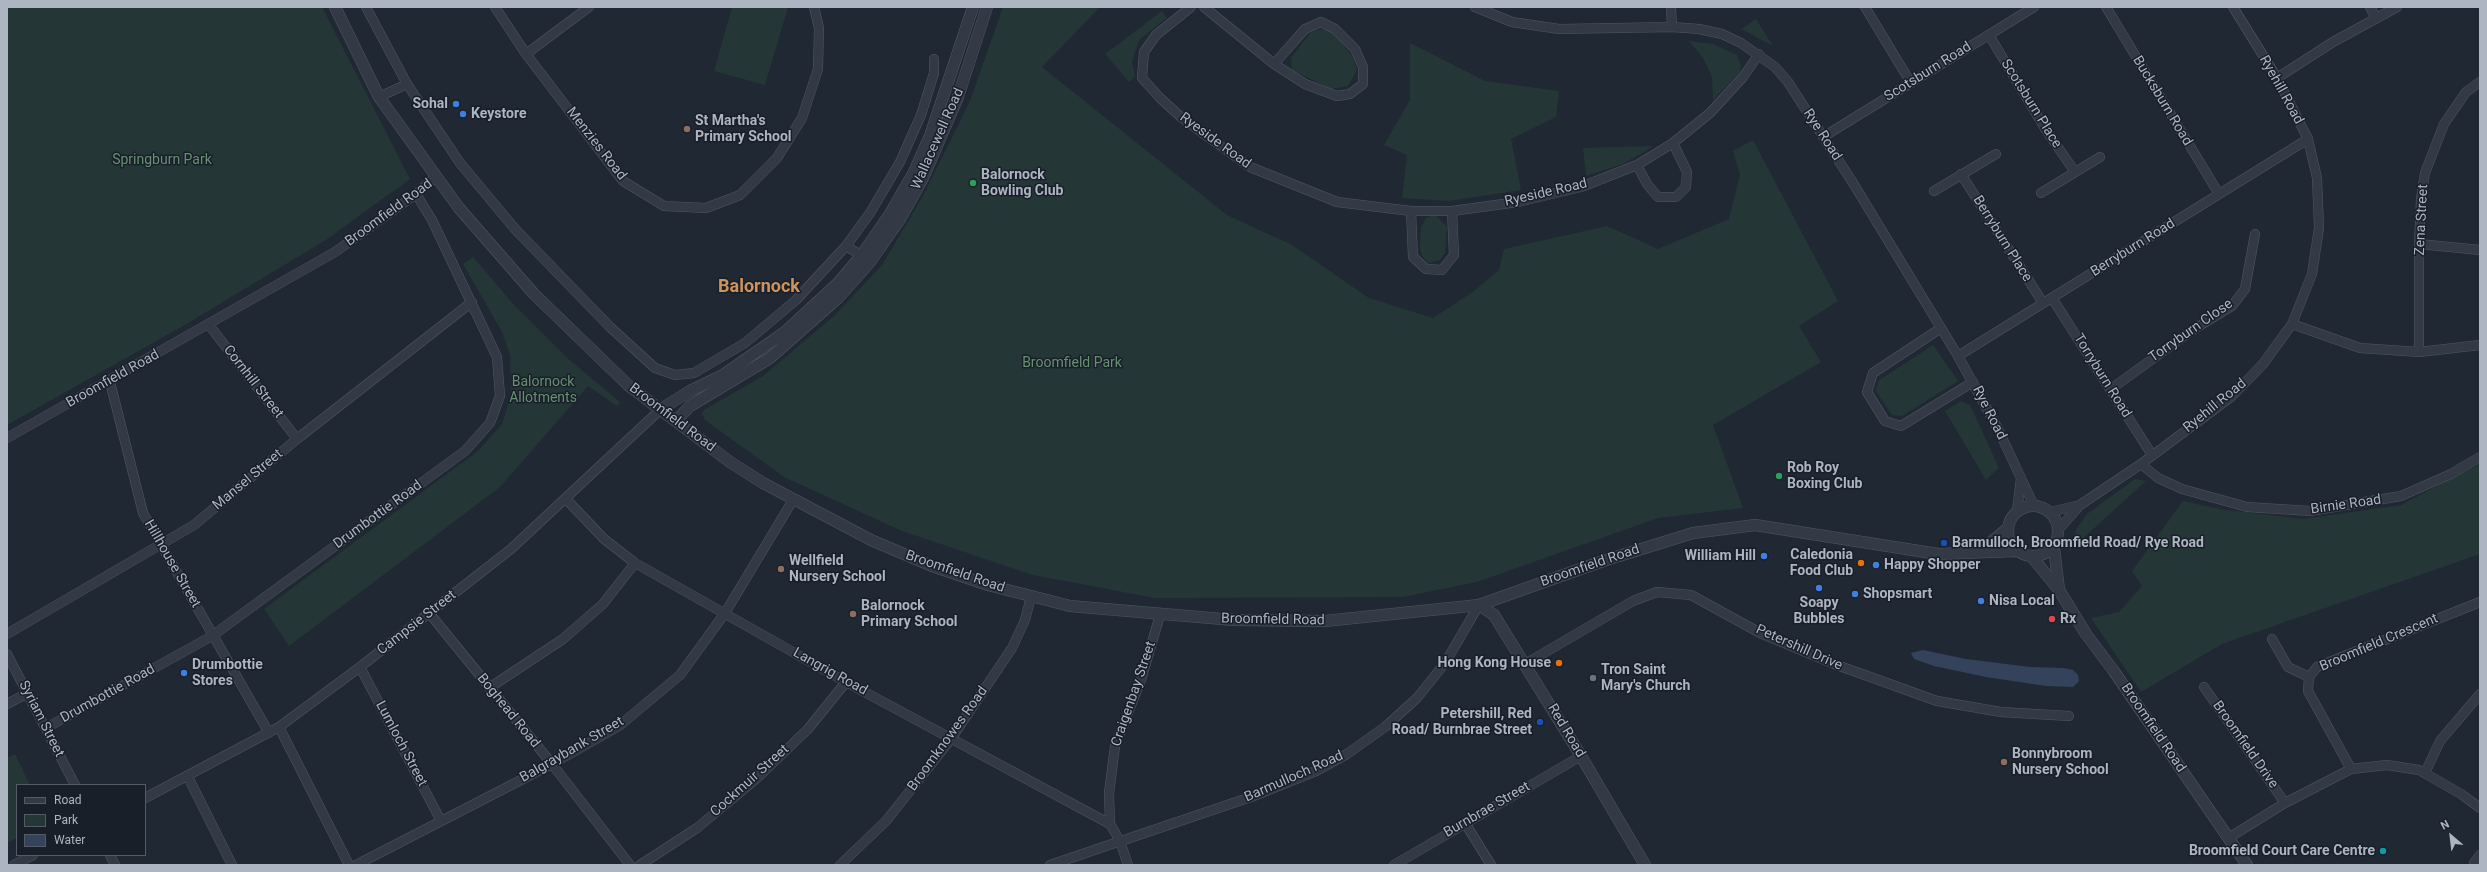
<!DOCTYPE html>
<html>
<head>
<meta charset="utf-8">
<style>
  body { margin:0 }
  #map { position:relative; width:2487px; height:872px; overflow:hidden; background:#202834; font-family:Roboto,sans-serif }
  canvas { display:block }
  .frame { position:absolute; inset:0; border:8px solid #adb4c2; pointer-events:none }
  .legend { position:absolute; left:16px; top:784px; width:130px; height:72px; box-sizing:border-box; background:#191f29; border:1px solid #545b66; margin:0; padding:5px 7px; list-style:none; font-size:12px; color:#adb4c2 }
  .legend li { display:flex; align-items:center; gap:8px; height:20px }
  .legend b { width:20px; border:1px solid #545b66 }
  .north { position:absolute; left:2431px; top:816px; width:40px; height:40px; -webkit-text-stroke:3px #191f29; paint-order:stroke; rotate:332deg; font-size:11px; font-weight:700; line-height:16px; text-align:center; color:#adb4c2 }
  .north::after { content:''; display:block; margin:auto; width:14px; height:18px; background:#adb4c2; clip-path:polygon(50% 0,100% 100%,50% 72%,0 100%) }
</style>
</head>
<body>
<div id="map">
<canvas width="2487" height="872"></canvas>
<div class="frame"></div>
<ul class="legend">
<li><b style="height:5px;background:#333a45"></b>Road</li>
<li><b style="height:11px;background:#253637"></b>Park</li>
<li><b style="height:11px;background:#34435b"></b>Water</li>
</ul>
<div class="north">N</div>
</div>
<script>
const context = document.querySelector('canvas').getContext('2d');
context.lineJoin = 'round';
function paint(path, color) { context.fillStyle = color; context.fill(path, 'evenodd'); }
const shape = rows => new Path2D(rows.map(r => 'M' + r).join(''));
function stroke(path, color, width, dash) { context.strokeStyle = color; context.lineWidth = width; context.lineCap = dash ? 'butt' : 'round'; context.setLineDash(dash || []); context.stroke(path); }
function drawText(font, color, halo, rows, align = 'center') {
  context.font = font + ' Roboto,sans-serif'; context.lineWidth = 3; context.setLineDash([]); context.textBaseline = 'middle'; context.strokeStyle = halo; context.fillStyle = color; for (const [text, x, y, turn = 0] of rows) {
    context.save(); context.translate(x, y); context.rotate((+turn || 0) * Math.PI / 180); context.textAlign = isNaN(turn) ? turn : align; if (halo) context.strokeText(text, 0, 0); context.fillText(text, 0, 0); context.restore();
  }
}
paint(shape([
  [7,7,322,7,410,179,326,240,183,326,7,425],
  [732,7,788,7,765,85,714,71],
  [1003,7,1100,7,1042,67,1227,215,1292,245,1369,298,1433,318,1474,291,1499,270,1504,249,1607,226,1658,249,1729,219,1740,175,1733,151,1753,140,1838,301,1799,326,1821,362,1713,425,1743,508,1658,518,1477,582,1403,597,1155,598,1033,575,902,531,784,477,705,420,702,414,704,410,763,376,834,316,882,265,923,196,970,101],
  [1162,11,1167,18,1139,40,1132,62,1135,77,1129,82,1105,54],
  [1756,19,1773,46,1741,29],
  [1322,29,1333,32,1352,56,1357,70,1348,86,1331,89,1292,70,1291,58,1311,32],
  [1689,41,1713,44,1737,55,1741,65,1740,72,1713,100,1712,77,1703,58],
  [1410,43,1485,81,1559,91,1556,117,1511,139,1521,190,1449,201,1402,198,1407,155,1384,145,1410,100],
  [1654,146,1623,164,1586,176,1583,148],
  [1435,215,1447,227,1445,253,1440,260,1429,263,1423,257,1420,249,1421,227,1426,218],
  [473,257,516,307,565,356,620,402,617,406,588,386,500,487,289,646,264,609,478,451,502,424,511,395,510,355,502,332,463,264],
  [1933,345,1958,381,1902,416,1892,415,1876,391,1878,381],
  [1961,401,1970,405,1999,468,1986,480,1945,411],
  [2480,464,2480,554,2222,644,2141,692,2091,618,2119,612,2142,586,2132,571,2183,501,2219,509,2303,519,2401,505],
  [2135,479,2146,481,2068,552,2077,528,2087,514],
  [15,754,30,785,17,785,17,838,7,843,7,758]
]), '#253637');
paint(shape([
  [1923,650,1966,659,2030,667,2063,668,2073,670,2078,675,2079,681,2073,687,2046,686,1986,677,1934,666,1914,659,1911,653]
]), '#34435b');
const minor = shape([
  [366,7,407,84,460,163,515,229,610,327,655,368,675,375,694,373,745,343,796,300,846,246,870,213,900,162,921,115,934,73,934,59],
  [495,7,526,54,623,181,664,206,706,208,740,195,777,158,802,118,818,69,819,28,814,7],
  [1191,7,1156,35,1144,52,1142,78,1160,98,1182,118,1250,167,1337,202,1411,211,1452,211,1518,202,1581,187,1637,165,1673,143,1710,113,1743,77,1759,54],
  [1204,7,1274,64,1305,84,1337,96,1350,94,1363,84,1363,67,1355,49,1335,29,1321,22,1305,29,1274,64],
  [1475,7,1512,22,1559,29,1672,27,1699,29,1722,34,1741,43,1775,67,1788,82,1853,183,1958,356,1998,429,2034,506],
  [1671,7,1672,27],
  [1865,7,1911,83],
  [2106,7,2219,194],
  [2370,7,2376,18],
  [1989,35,2046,130,2075,172],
  [526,54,589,7],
  [2277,78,2333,42,2397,7],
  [379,97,407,84],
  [1823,137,2034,7],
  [1637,165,1647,184,1658,197,1676,197,1686,187,1687,172,1673,143],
  [1961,174,2043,303],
  [1934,191,1996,154],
  [2041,193,2100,157],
  [1411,211,1413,257,1426,269,1442,270,1454,255,1452,211],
  [2419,244,2480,250],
  [846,246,867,259],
  [2052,298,2152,455],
  [2292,324,2360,348,2419,352,2480,345],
  [209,325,297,439],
  [1941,328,1873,373,1867,392,1885,421,1901,426,1973,382],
  [2419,352,2419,244,2421,199,2425,173,2444,124,2466,92,2480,82],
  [1958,356,2308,139],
  [110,382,143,513,269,733],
  [2111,389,2191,331,2232,306,2245,289,2255,234],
  [7,438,335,252,416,194,435,177],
  [2141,464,2158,478,2182,489,2247,507,2310,511,2401,496,2451,474,2480,457],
  [566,499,604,539,635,563,846,682,1110,824],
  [2017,511,2021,478],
  [2050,512,2080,505],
  [2059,529,2080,505,2141,464,2231,397,2263,364,2292,324,2312,274,2319,228,2317,178,2308,139,2277,78,2233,7],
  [430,614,552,764,630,865],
  [7,634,194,525,297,439,472,302],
  [2272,639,2288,667,2309,677],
  [7,654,75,785],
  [1525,664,1633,601,1657,592,1691,595,1762,634,1834,664,1937,701,2001,712,2069,716],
  [360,667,441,821],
  [2204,687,2285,803],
  [489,688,563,639,603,604,635,563],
  [7,704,28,693],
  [279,727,349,865],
  [46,728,212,636,465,451,490,423,500,396,497,357,432,220,416,194],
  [2351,769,2308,691,2309,677,2317,667,2480,602],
  [2425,773,2440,741,2480,694],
  [188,777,232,865],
  [145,798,279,727,360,667,511,549,661,409],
  [1465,823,1491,865],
  [2230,837,2285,803,2351,769,2387,765,2419,770,2461,794,2480,808],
  [110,855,115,865],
  [2474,863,2480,855],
  [14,865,33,855],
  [356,865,552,764,619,726,680,675,725,613,793,500],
  [640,865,697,828,755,780,808,729,846,682],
  [840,865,886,821,951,739,1012,648,1025,620,1031,597],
  [1050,865,1251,797,1316,771,1347,754,1385,727,1417,698,1445,663,1479,605],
  [1128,865,1120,841,1110,824,1109,793,1115,746,1141,680,1160,615],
  [1394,865,1581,756]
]);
const tertiary = shape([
  [335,7,379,97,459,208,534,294,629,386,730,462,763,483,871,540,932,566,988,585,1070,606,1234,620,1325,621,1479,605,1606,560,1693,533,1755,525,1938,554,2016,551],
  [661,409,690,391,723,375,785,332,838,283,861,256,890,214,914,172,930,136,973,7],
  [676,421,690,406,770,358,838,298,870,262,900,219,923,178,958,97,987,7],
  '2008 531a25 25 0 1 1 50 0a25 25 0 1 1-50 0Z',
  [2054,547,2059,590],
  [1979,552,2007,529],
  [2032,557,2059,590,2086,634,2113,670,2247,865],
  [1479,605,1494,615,1581,756,1645,865]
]);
stroke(minor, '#505763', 10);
stroke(tertiary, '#505763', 12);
stroke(minor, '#333a45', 9);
stroke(tertiary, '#333a45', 11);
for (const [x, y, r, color] of [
  [456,104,4,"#3f7fe0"],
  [463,114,4,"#3f7fe0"],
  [687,129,4,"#8d6e63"],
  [973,183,4,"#2e9e5b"],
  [1779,476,4,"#2e9e5b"],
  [1944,543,4,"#1a4fb4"],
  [1764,556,4,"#3f7fe0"],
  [1861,563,4,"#e8710a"],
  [1876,565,4,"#3f7fe0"],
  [781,569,4,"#8d6e63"],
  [1819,588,4,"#3f7fe0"],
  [1855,594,4,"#3f7fe0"],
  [1981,601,4,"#3f7fe0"],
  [853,614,4,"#8d6e63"],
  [2052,619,4,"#e0444e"],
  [1559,663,4,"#e8710a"],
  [184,673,4,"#3f7fe0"],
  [1593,678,4,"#6b7280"],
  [1540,722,4,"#1a4fb4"],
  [2004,762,4,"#8d6e63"],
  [2383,851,4,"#0f9aa8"]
]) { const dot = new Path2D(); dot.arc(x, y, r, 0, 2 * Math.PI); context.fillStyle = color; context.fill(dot); stroke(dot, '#191f29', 1.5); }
drawText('14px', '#adb4c2', '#191f29', [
  ["Scotsburn Road",1928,72,-32],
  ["Ryehill Road",2281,90,61],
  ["Bucksburn Road",2162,101,59],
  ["Scotsburn Place",2031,104,58],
  ["Rye Road",1822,135,57],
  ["Wallacewell Road",938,139,-66],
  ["Ryeside Road",1215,141,36],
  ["Menzies Road",596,144,52],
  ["Ryeside Road",1546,193,-13],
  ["Broomfield Road",389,213,-36],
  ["Zena Street",2422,220,-87],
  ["Berryburn Place",2002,239,58],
  ["Berryburn Road",2133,248,-32],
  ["Torryburn Close",2191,331,-35],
  ["Torryburn Road",2102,376,58],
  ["Broomfield Road",113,379,-29],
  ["Cornhill Street",253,382,52],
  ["Ryehill Road",2215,406,-39],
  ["Rye Road",1989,413,63],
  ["Broomfield Road",672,418,37],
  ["Mansel Street",248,480,-40],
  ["Birnie Road",2346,505,-8],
  ["Drumbottie Road",378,515,-36],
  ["Hillhouse Street",172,564,60],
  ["Broomfield Road",1590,566,-19],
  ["Broomfield Road",955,572,19],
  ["Broomfield Road",1273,620,1],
  ["Campsie Street",417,623,-38],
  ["Broomfield Crescent",2379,643,-23],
  ["Petershill Drive",1799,648,24],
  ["Langrig Road",830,672,29],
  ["Drumbottie Road",108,694,-29],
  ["Craigenbay Street",1134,694,-71],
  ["Boghead Road",508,711,51],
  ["Syriam Street",41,719,63],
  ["Broomfield Road",2153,728,56],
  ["Red Road",1566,731,59],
  ["Broomknowes Road",948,739,-54],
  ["Lumloch Street",401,744,62],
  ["Broomfield Drive",2245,745,55],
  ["Balgraybank Street",572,750,-30],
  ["Barmulloch Road",1294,777,-24],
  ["Cockmuir Street",750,781,-42],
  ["Burnbrae Street",1487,810,-30]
]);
drawText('bold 14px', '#adb4c2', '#191f29', [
  ["Sohal",448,104,"right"],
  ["Keystore",471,114],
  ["St Martha's",695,121],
  ["Primary School",695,137],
  ["Balornock",981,175],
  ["Bowling Club",981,191],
  ["Rob Roy",1787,468],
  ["Boxing Club",1787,484],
  ["Barmulloch, Broomfield Road/ Rye Road",1952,543],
  ["Caledonia",1853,555,"right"],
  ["Food Club",1853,571,"right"],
  ["William Hill",1756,556,"right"],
  ["Wellfield",789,561],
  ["Nursery School",789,577],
  ["Happy Shopper",1884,565],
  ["Shopsmart",1863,594],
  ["Nisa Local",1989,601],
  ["Soapy",1819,603,"center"],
  ["Bubbles",1819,619,"center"],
  ["Balornock",861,606],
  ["Primary School",861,622],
  ["Rx",2060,619],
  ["Hong Kong House",1551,663,"right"],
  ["Drumbottie",192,665],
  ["Stores",192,681],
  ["Tron Saint",1601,670],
  ["Mary's Church",1601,686],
  ["Petershill, Red",1532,714,"right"],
  ["Road/ Burnbrae Street",1532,730,"right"],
  ["Bonnybroom",2012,754],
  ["Nursery School",2012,770],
  ["Broomfield Court Care Centre",2375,851,"right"]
], 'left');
drawText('14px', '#669172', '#191f29', [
  ["Springburn Park",162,160],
  ["Broomfield Park",1072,363],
  ["Balornock",543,382],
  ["Allotments",543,398]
]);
drawText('bold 18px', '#cd935d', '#191f29', [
  ["Balornock",759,287]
]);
</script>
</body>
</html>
